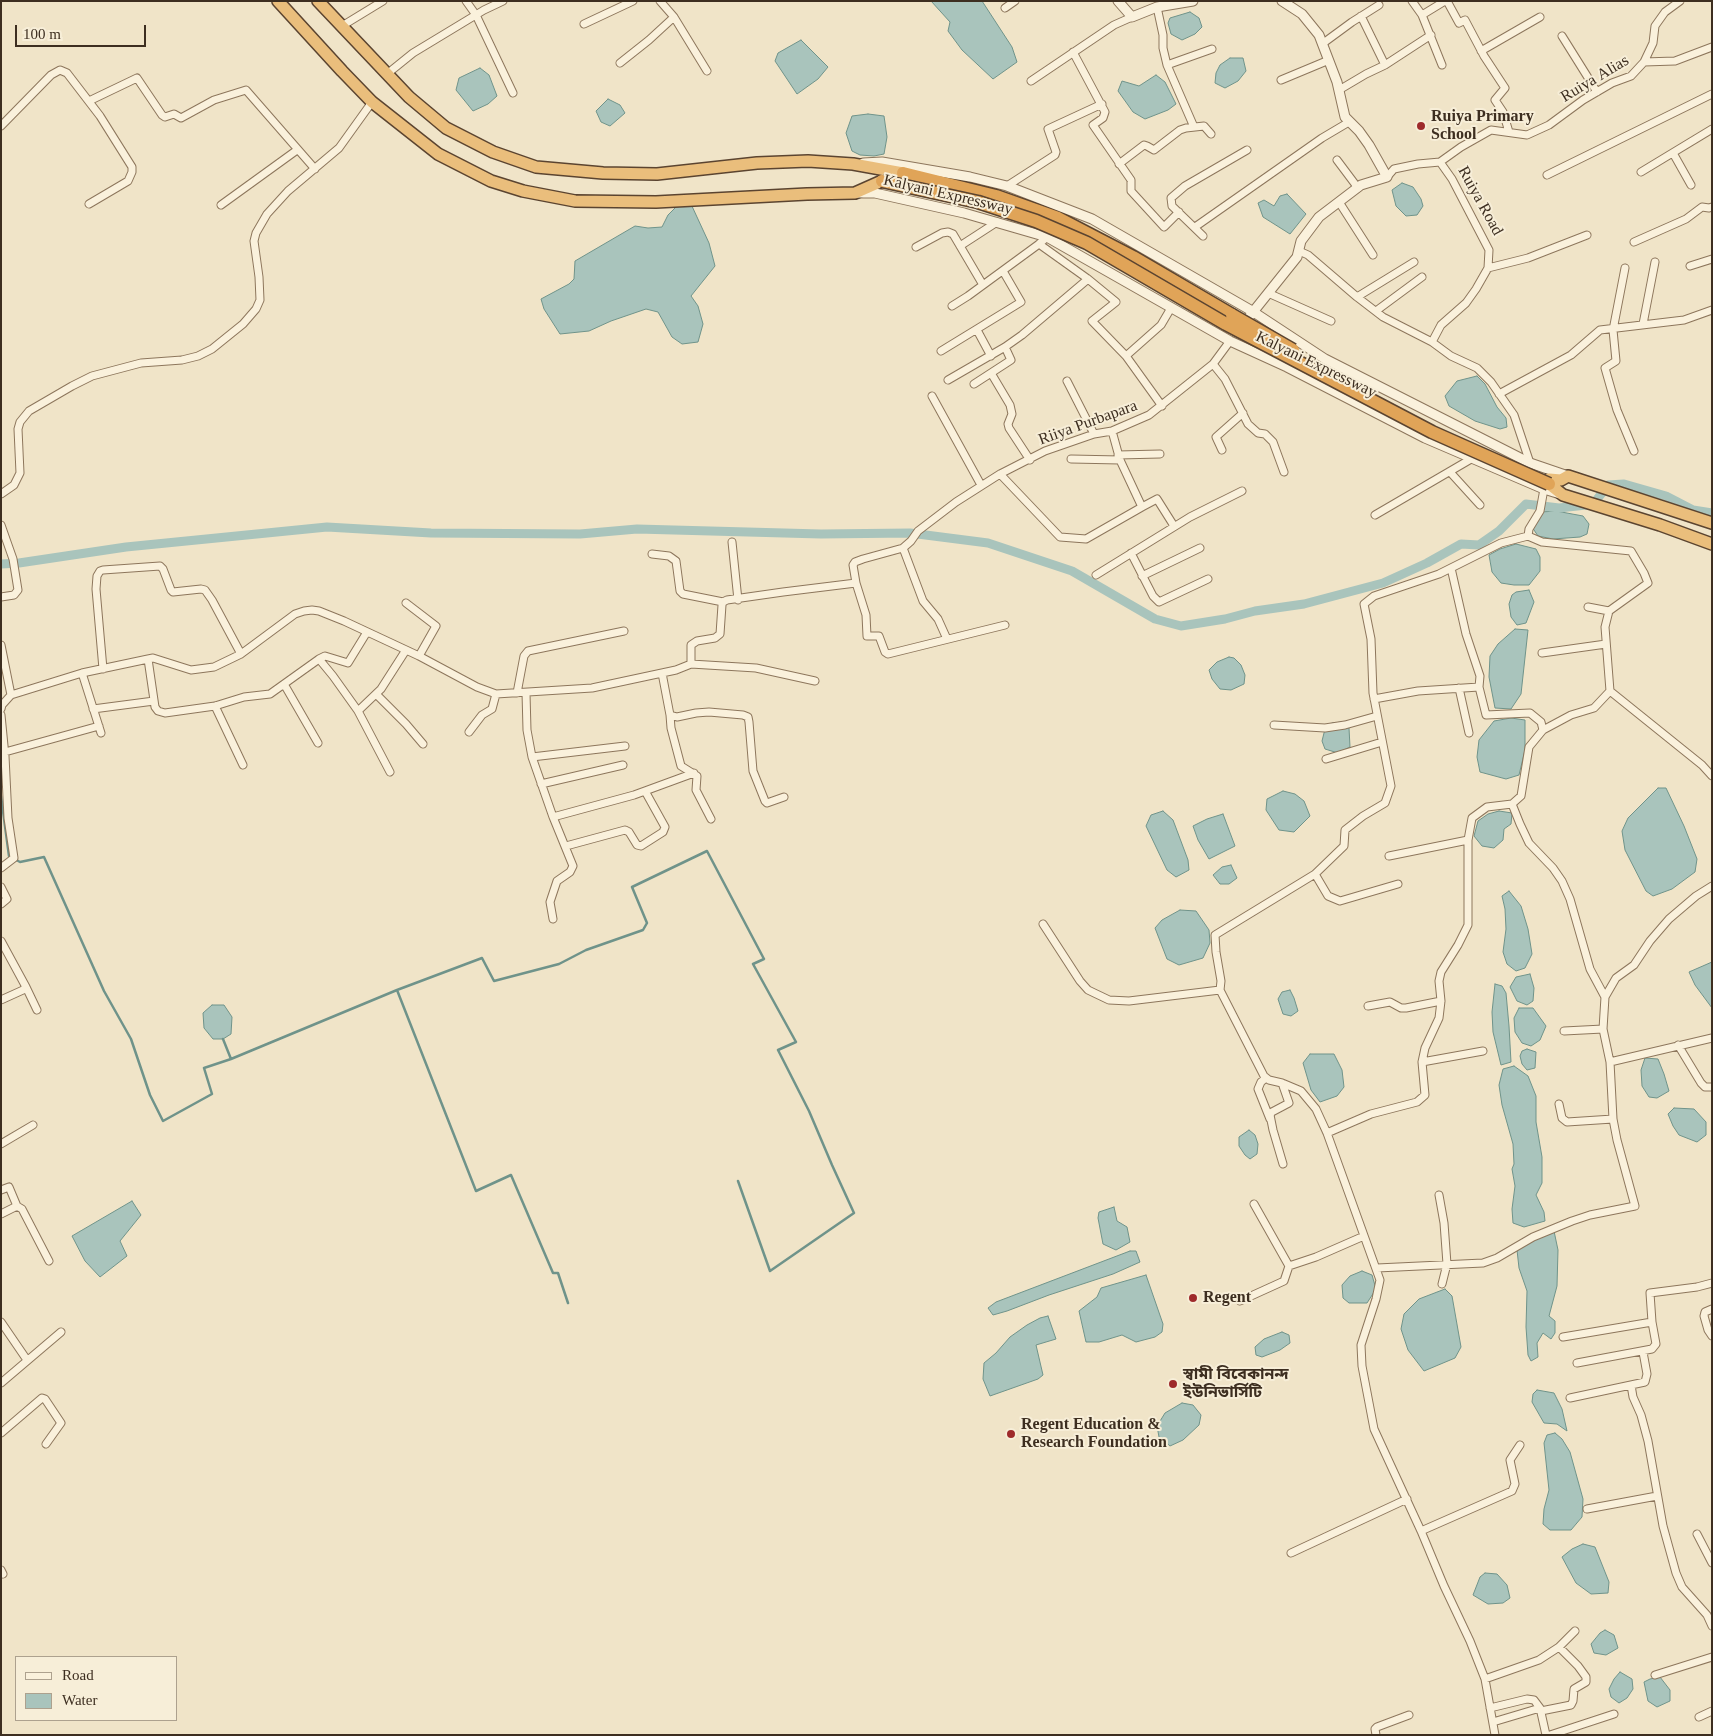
<!DOCTYPE html>
<html>
<head>
<meta charset="utf-8">
<style>
  body { margin:0 }
  #map { position:relative; width:1713px; height:1736px; overflow:hidden; background:#f0e4c8; font-family:"Times New Roman",serif }
  canvas { display:block }
  .frame { position:absolute; inset:0; border:2px solid #3d2e20; pointer-events:none }
  .legend { position:absolute; left:15px; top:1656px; width:162px; height:65px; box-sizing:border-box; background:#f7eed8; border:1px solid #ada18e; margin:0; padding:6px 9px; list-style:none; font-size:15px; color:#3d2e20 }
  .legend li { display:flex; align-items:center; gap:10px; height:25px }
  .legend b { width:25px; border:1px solid #ada18e }
  .scale { position:absolute; left:15px; top:25px; width:131px; height:22px; box-sizing:border-box; border:2px solid #3d2e20; border-top:0; padding-left:6px; font-size:15px; line-height:18px; white-space:nowrap; color:#3d2e20; -webkit-text-stroke:4px #f7eed8; paint-order:stroke }
</style>
</head>
<body>
<div id="map">
<canvas width="1713" height="1736"></canvas>
<div class="frame"></div>
<ul class="legend">
<li><b style="height:6px;background:#faf1dc"></b>Road</li>
<li><b style="height:14px;background:#a9c4bc"></b>Water</li>
</ul>
<div class="scale">100 m</div>
</div>
<script>
const context = document.querySelector('canvas').getContext('2d');
context.lineJoin = 'round';
function paint(path, color) { context.fillStyle = color; context.fill(path, 'evenodd'); }
const shape = rows => new Path2D(rows.map(r => 'M' + r).join(''));
function stroke(path, color, width, dash) { context.strokeStyle = color; context.lineWidth = width; context.lineCap = dash ? 'butt' : 'round'; context.setLineDash(dash || []); context.stroke(path); }
function drawText(font, color, halo, rows, align = 'center') {
  context.font = font + ' "Times New Roman","Noto Sans Bengali",serif'; context.lineWidth = 4; context.setLineDash([]); context.textBaseline = 'middle'; context.strokeStyle = halo; context.fillStyle = color; for (const [text, x, y, turn = 0] of rows) {
    context.save(); context.translate(x, y); context.rotate((+turn || 0) * Math.PI / 180); context.textAlign = isNaN(turn) ? turn : align; if (halo) context.strokeText(text, 0, 0); context.fillText(text, 0, 0); context.restore();
  }
}
const water = shape([
  [931,1,982,1,1012,47,1017,62,993,79,962,50,948,31,950,22,931,1],
  [1190,12,1199,18,1202,27,1195,34,1182,40,1171,34,1168,23,1170,18,1190,12],
  [801,40,828,67,818,79,797,94,775,61,778,53,801,40],
  [1230,58,1243,58,1246,71,1238,81,1225,88,1215,83,1216,73,1220,65,1230,58],
  [480,68,489,75,497,96,488,104,473,111,456,90,459,78,480,68],
  [1156,75,1165,82,1176,104,1168,110,1145,119,1133,112,1118,91,1122,81,1139,86,1156,75],
  [608,99,620,105,625,113,610,126,601,122,596,111,608,99],
  [868,114,884,116,887,137,884,154,874,156,860,155,852,151,846,133,852,116,868,114],
  [1402,183,1413,187,1421,199,1423,206,1417,215,1406,216,1396,206,1392,190,1402,183],
  [1287,194,1306,214,1290,234,1263,217,1258,203,1264,200,1274,206,1280,196,1287,194],
  [691,204,709,243,715,266,691,296,698,306,703,324,698,342,682,344,672,337,658,312,646,309,611,321,589,331,560,334,544,309,541,299,569,284,574,279,575,261,635,226,648,228,662,227,668,215,678,205,691,204],
  [1477,376,1485,384,1497,407,1506,418,1507,427,1500,429,1475,421,1449,406,1445,396,1457,381,1477,376],
  [1556,511,1583,516,1589,524,1587,534,1580,537,1553,539,1538,536,1532,527,1541,512,1556,511],
  [1516,544,1536,549,1540,557,1540,571,1529,585,1514,585,1501,583,1492,572,1489,555,1500,549,1516,544],
  [1529,590,1534,602,1526,623,1517,625,1511,617,1509,604,1512,595,1516,592,1529,590],
  [1515,629,1528,630,1521,694,1511,709,1495,708,1489,677,1490,656,1498,644,1515,629],
  [1229,657,1234,658,1241,665,1245,675,1244,684,1231,690,1220,689,1212,679,1209,670,1217,662,1229,657],
  [1511,718,1525,720,1525,750,1519,775,1506,779,1480,772,1477,757,1479,740,1494,721,1511,718],
  [1343,722,1349,728,1350,747,1338,753,1325,749,1322,741,1325,729,1332,723,1343,722],
  [1658,788,1666,788,1684,826,1697,859,1695,872,1672,889,1653,896,1646,891,1625,850,1622,831,1628,818,1658,788],
  [1283,791,1295,794,1304,801,1310,816,1294,832,1279,830,1266,810,1267,799,1283,791],
  [1163,811,1173,820,1188,860,1189,870,1176,877,1167,870,1146,826,1151,815,1163,811],
  [1499,811,1512,813,1511,824,1504,829,1503,840,1494,848,1482,846,1474,836,1478,821,1488,814,1499,811],
  [1223,814,1235,846,1209,859,1198,840,1193,826,1207,819,1223,814],
  [1231,865,1237,878,1229,884,1220,884,1213,875,1222,867,1231,865],
  [1509,891,1521,906,1528,929,1532,954,1525,968,1516,971,1507,964,1503,952,1506,929,1505,909,1502,896,1509,891],
  [1180,910,1196,911,1209,930,1210,943,1203,958,1179,965,1167,959,1155,928,1162,920,1180,910],
  [1712,962,1712,1008,1695,985,1689,972,1712,962],
  [1530,974,1534,988,1533,1001,1527,1005,1517,1001,1510,987,1516,977,1530,974],
  [1495,984,1502,986,1506,993,1509,1026,1511,1062,1501,1065,1493,1032,1492,1012,1495,984],
  [1290,990,1294,998,1298,1011,1291,1016,1283,1014,1278,999,1282,992,1290,990],
  [212,1005,224,1005,232,1017,231,1034,223,1039,213,1039,204,1028,203,1013,212,1005],
  [1519,1008,1533,1008,1546,1026,1540,1040,1531,1046,1522,1043,1515,1032,1514,1018,1519,1008],
  [1527,1049,1536,1052,1535,1068,1527,1070,1522,1064,1520,1056,1522,1051,1527,1049],
  [1310,1054,1334,1054,1342,1070,1344,1087,1337,1096,1320,1102,1311,1090,1303,1063,1310,1054],
  [1645,1058,1658,1059,1664,1074,1669,1091,1657,1098,1649,1097,1642,1086,1641,1070,1645,1058],
  [1514,1066,1528,1076,1536,1096,1536,1122,1542,1157,1542,1183,1536,1195,1544,1212,1545,1221,1524,1227,1513,1223,1512,1209,1515,1186,1512,1169,1514,1164,1513,1144,1502,1105,1499,1085,1503,1069,1514,1066],
  [1674,1108,1694,1109,1706,1122,1706,1135,1697,1142,1679,1135,1673,1126,1668,1114,1674,1108],
  [1249,1130,1255,1135,1258,1144,1257,1154,1250,1159,1245,1155,1239,1146,1239,1137,1249,1130],
  [132,1201,141,1215,120,1241,127,1256,100,1277,85,1261,72,1236,132,1201],
  [1114,1207,1117,1221,1127,1227,1130,1242,1116,1250,1103,1244,1098,1218,1099,1212,1114,1207],
  [1554,1231,1558,1250,1557,1286,1549,1316,1555,1321,1555,1333,1551,1339,1543,1333,1537,1343,1538,1357,1531,1361,1528,1355,1526,1327,1527,1291,1519,1268,1517,1250,1528,1240,1554,1231],
  [1130,1251,1136,1251,1140,1262,1113,1274,1049,1295,1007,1311,993,1315,988,1308,996,1302,1130,1251],
  [1362,1271,1372,1275,1376,1289,1367,1303,1349,1303,1343,1298,1342,1285,1350,1276,1362,1271],
  [1146,1275,1163,1324,1162,1332,1155,1337,1136,1342,1122,1335,1099,1342,1086,1342,1079,1311,1097,1297,1101,1288,1146,1275],
  [1445,1289,1452,1296,1461,1347,1455,1358,1424,1371,1408,1350,1401,1329,1404,1314,1419,1299,1445,1289],
  [1048,1316,1056,1339,1036,1345,1043,1375,1038,1379,990,1396,983,1379,984,1363,996,1353,1010,1337,1027,1325,1040,1318,1048,1316],
  [1282,1332,1289,1335,1290,1343,1280,1350,1262,1357,1256,1355,1255,1347,1264,1339,1282,1332],
  [1537,1390,1554,1393,1562,1409,1567,1431,1557,1424,1544,1423,1532,1402,1533,1394,1537,1390],
  [1182,1403,1193,1405,1201,1415,1199,1425,1183,1440,1170,1446,1159,1437,1157,1426,1165,1413,1182,1403],
  [1555,1433,1562,1439,1570,1452,1583,1499,1582,1517,1571,1530,1550,1530,1543,1524,1544,1509,1549,1490,1544,1443,1547,1435,1555,1433],
  [1583,1544,1595,1547,1609,1582,1608,1593,1591,1594,1576,1583,1562,1557,1572,1549,1583,1544],
  [1485,1573,1497,1574,1507,1585,1510,1598,1503,1603,1488,1604,1473,1595,1480,1577,1485,1573],
  [1605,1630,1614,1635,1618,1648,1606,1655,1594,1653,1591,1644,1600,1633,1605,1630],
  [1620,1672,1632,1679,1633,1689,1627,1698,1619,1703,1611,1697,1609,1689,1614,1679,1620,1672],
  [1660,1677,1670,1690,1670,1701,1657,1707,1648,1701,1644,1682,1650,1679,1660,1677]
]);
paint(water, '#a9c4bc');
stroke(water, '#6f938a', 1);
stroke(shape([
  [1,796,9,856,20,862,44,857,104,991,131,1039,150,1095,163,1121,212,1094,204,1068,231,1059,397,990,482,958,494,981,559,964,586,950,643,930,647,923,632,887,707,851,764,959,753,964,796,1042,778,1050,809,1111,832,1165,854,1213,770,1271,738,1181],
  [397,990,476,1191,511,1175,553,1273,558,1273,568,1303],
  [223,1039,231,1059]
]), '#6f938a', 2.5);
stroke(shape([
  [1,564,19,563,126,547,327,527,431,533,580,534,637,529,821,534,910,533,988,543,1072,571,1155,619,1181,626,1225,619,1255,611,1304,604,1383,583,1427,563,1461,544,1479,545,1499,531,1526,504,1559,508,1586,505,1595,502,1608,485,1624,484,1666,496,1693,510,1712,513]
]), '#a9c4bc', 9);
const minor = shape([
  [466,1,476,15,513,93],
  [660,1,674,17,707,71],
  [1412,1,1422,15,1442,65],
  [1447,1,1459,23,1465,20,1484,56,1505,88,1495,100,1503,112,1509,132],
  [1157,7,1163,35,1163,48,1167,65,1194,127],
  [1005,8,1015,1],
  [1422,15,1445,1],
  [1361,16,1385,65],
  [584,24,633,1],
  [342,26,383,1],
  [1562,36,1597,92],
  [1322,44,1352,22,1379,5],
  [1481,51,1540,17],
  [1073,52,1105,112,1103,118,1093,125,1131,180,1131,191,1164,227,1179,212],
  [1644,62,1675,61,1712,47],
  [620,63,649,40,674,17],
  [1167,65,1212,49],
  [387,74,413,53,484,10,503,1],
  [1281,80,1329,60],
  [1031,81,1114,25,1132,17],
  [1339,90,1366,74,1385,65,1431,35],
  [89,101,137,78,162,115,165,117,174,114,181,118,214,100,246,90,315,169],
  [1,126,51,75,60,70,67,73,100,116,132,167,132,172,128,181,89,204],
  [1673,153,1691,185],
  [1337,160,1358,188],
  [1440,162,1452,179,1489,250,1488,268,1476,289,1466,303,1441,325,1432,342,1451,356,1477,368,1491,382,1514,415,1530,463],
  [1119,164,1144,145,1147,146,1154,150,1180,130,1186,128,1204,126,1211,134],
  [1641,172,1712,129],
  [1547,175,1712,94],
  [1387,177,1394,169,1418,164,1440,162,1461,147,1491,130,1527,135,1549,125,1583,100,1612,83,1631,76,1644,62,1653,43,1655,26,1665,12,1680,1],
  [1007,186,1055,155,1056,152,1048,129,1102,104],
  [1339,202,1373,255],
  [221,205,297,150],
  [1195,227,1322,138,1349,122],
  [1203,236,1172,206,1171,198,1185,186,1247,150],
  [1047,237,1039,244,1088,279,1116,302,1092,321,1126,356,1162,406],
  [1634,242,1686,219,1702,207,1709,208,1712,207],
  [960,246,997,222],
  [916,247,942,233,948,232,953,234,983,285],
  [1299,251,1308,255,1357,297,1383,317,1432,342],
  [1690,266,1712,259],
  [1488,268,1528,258,1587,235],
  [1625,268,1613,330,1616,361,1605,368,1617,410,1634,451],
  [1268,293,1331,321],
  [1357,297,1414,262],
  [952,306,968,296,1039,244],
  [1376,311,1422,277],
  [1643,324,1655,262],
  [977,330,991,356],
  [941,351,1021,302,1003,271],
  [1126,356,1161,325,1171,308],
  [1213,364,1225,379,1248,424,1258,433,1265,434,1273,442,1284,472],
  [991,373,1010,405,1012,414,1008,424,1009,428,1030,460],
  [948,380,1005,347,1022,335,1088,279],
  [1067,381,1094,434],
  [974,384,1011,360,1005,347],
  [1499,394,1571,355,1600,330,1684,320,1712,310],
  [932,396,981,485],
  [1112,431,1120,460,1142,507,1157,499,1174,526],
  [1222,450,1216,437,1243,413],
  [1118,455,1160,454],
  [1071,459,1120,460],
  [1450,472,1480,505],
  [1000,474,1060,537,1086,539,1142,507],
  [1,494,14,485,20,473,18,429,20,422,29,411,72,386,92,376,141,363,182,360,198,356,212,349,243,324,256,309,260,300,259,277,254,241,256,233,267,214,288,191,339,148,372,102],
  [1375,515,1471,459],
  [1,525,13,559,18,590,14,595,1,597],
  [732,542,738,600],
  [903,548,923,601,938,619,947,639],
  [1131,553,1153,596,1159,602,1208,579],
  [652,554,669,556,676,561,680,591,683,594,723,602],
  [1451,568,1466,634,1480,676,1479,687],
  [1096,575,1190,517,1242,491],
  [1142,576,1200,548],
  [856,583,866,615,867,636,879,636,885,652,888,654,1005,625],
  [406,603,436,626,419,656],
  [1588,607,1609,611],
  [1,645,11,695,2,705,1,709],
  [1542,653,1606,644],
  [148,659,153,658,191,670,214,667,241,654,295,614,304,611,312,610,319,611,344,621,419,656,477,687,496,694],
  [319,659,325,656,348,663,367,632],
  [691,664,756,668,815,681],
  [103,669,96,589,97,576,100,571,103,570,160,566,163,569,171,590,173,592,201,589,205,590,212,600,241,654],
  [82,673,101,733],
  [662,673,670,715,677,717,696,713,709,712,743,715,748,717,749,722,753,771,765,801,767,803,784,797],
  [284,684,318,743],
  [1459,688,1469,733],
  [1610,691,1702,765,1712,776],
  [517,693,524,656,528,651,624,631],
  [526,693,527,730,532,757,553,817,573,866,570,872,557,881,550,902,553,919],
  [11,695,82,673,148,659,155,707,158,711,165,713,215,706,244,697,270,694,319,659,333,676,358,711,390,772],
  [377,695,406,724,423,744],
  [1374,699,1418,691,1479,687,1486,715,1530,713,1541,722,1543,730],
  [215,706,243,765],
  [93,709,154,701],
  [358,711,381,689,406,650],
  [1,715,5,756,8,818,14,858,1,868],
  [670,715,671,728,681,766,697,776,696,790,711,819],
  [1274,725,1325,728,1345,725,1377,716],
  [469,732,482,715,492,709,496,694,592,688,676,670,691,664,691,645,697,641,715,638,720,634,722,605,723,602,727,600,783,592,856,583,853,565,855,562,863,559,903,548,911,541,918,531,956,502,1000,474,1045,451,1094,434,1112,431,1149,415,1213,364,1230,341],
  [5,752,99,726],
  [532,757,625,746],
  [1326,759,1382,742],
  [541,784,623,765],
  [1512,804,1520,824,1529,843,1553,868,1562,881,1570,899,1590,969,1605,997],
  [553,817,634,795,694,773],
  [566,846,625,830,629,832,637,845,641,846,663,832,665,827,645,791],
  [1389,856,1468,840],
  [1315,874,1328,896,1340,901,1398,884],
  [1,887,7,899,1,904],
  [1043,924,1080,981,1088,990,1109,1000,1129,1001,1220,990],
  [1,941,26,987,23,990,1,1000],
  [26,987,37,1010],
  [1368,1006,1390,1002,1401,1008,1406,1008,1441,1001],
  [1564,1031,1603,1029],
  [1678,1045,1701,1083,1705,1087,1712,1087],
  [1422,1062,1483,1051],
  [1610,1062,1712,1038],
  [1266,1078,1261,1082,1258,1089,1270,1119],
  [1282,1083,1289,1103,1272,1112,1270,1115,1273,1130,1283,1164],
  [1559,1104,1562,1118,1567,1122,1613,1119],
  [1327,1133,1316,1109,1301,1091,1282,1083,1269,1080,1264,1076,1220,990,1221,981,1216,952,1215,935,1315,874,1344,846,1345,830,1363,816,1385,803,1391,786,1373,693,1371,639,1364,604,1374,596,1439,574,1501,543,1528,536],
  [1,1144,33,1125],
  [1,1190,9,1187,17,1206],
  [1439,1195,1444,1223,1447,1264,1442,1284],
  [1254,1204,1289,1266,1316,1257,1364,1236],
  [1,1214,17,1206,22,1209,49,1261],
  [1377,1268,1483,1263,1497,1258,1533,1237,1572,1221,1590,1215,1635,1206,1617,1140,1613,1119,1610,1062,1603,1029,1605,997,1616,978,1634,965,1650,941,1669,919,1696,896,1712,886],
  [1240,1301,1284,1281,1289,1266],
  [1712,1309,1705,1312,1704,1316,1708,1330,1712,1336],
  [1,1322,27,1360],
  [1563,1337,1652,1322,1650,1293,1697,1287,1712,1283],
  [1577,1363,1652,1349,1656,1344,1652,1322],
  [1,1383,61,1332],
  [1631,1385,1633,1397,1641,1415,1648,1441,1663,1526,1676,1573,1682,1587,1707,1615,1712,1626],
  [1570,1398,1645,1382,1647,1374,1643,1352],
  [1,1433,42,1398,45,1399,61,1423,46,1444],
  [1587,1509,1657,1496],
  [1421,1531,1512,1491,1515,1484,1510,1460,1520,1445],
  [1697,1534,1712,1563],
  [1291,1553,1407,1499],
  [1,1570,3,1574],
  [1655,1675,1712,1657],
  [1485,1679,1539,1660,1559,1647,1575,1631],
  [1490,1708,1527,1699,1534,1700,1540,1708,1546,1735],
  [1541,1711,1571,1705,1573,1701,1574,1689,1586,1682,1586,1677,1578,1666,1559,1647],
  [1699,1717,1712,1711],
  [1493,1722,1540,1708],
  [1376,1735,1375,1729,1377,1727,1409,1715],
  [1495,1735,1485,1679,1470,1641,1444,1586,1421,1531,1374,1429,1362,1366,1361,1345,1376,1299,1380,1280,1327,1133,1371,1114,1417,1102,1425,1095,1422,1062,1425,1048,1439,1018,1441,1001,1439,981,1441,972,1458,945,1468,925,1468,840,1472,818,1487,807,1512,804,1521,796,1529,747,1543,730,1571,715,1594,708,1610,691,1605,627,1609,611,1648,583,1644,573,1631,551,1542,542,1528,536,1529,529,1540,511,1544,489],
  [1550,1735,1614,1714]
]);
const tertiary = shape([
  [1118,1,1132,17,1157,7,1193,1],
  [863,163,882,162,970,177,1007,186,1092,219,1252,311,1325,359,1530,463,1568,476],
  [857,193,875,193,964,213,1047,237,1230,341,1287,367,1425,438,1544,489,1560,494],
  [1241,327,1297,257,1301,241,1319,217,1361,185,1387,177,1369,145,1359,131,1345,117,1337,82,1319,35,1302,14,1282,1]
]);
const trunk = shape([
  [278,1,342,71,372,102,438,154,491,181,523,191,575,201,656,202,807,194,855,193,882,181],
  [318,1,409,97,446,128,493,152,536,167,603,173,657,174,757,163,808,161,853,164,903,173],
  [1549,479,1561,480,1568,476,1712,523],
  [1549,484,1563,495,1660,525,1712,544]
]);
const motorway = shape([
  [903,173,996,196,1058,218,1133,257,1232,315]
]);
stroke(minor, '#8d765c', 9);
stroke(tertiary, '#8d765c', 11);
stroke(trunk, '#5b4430', 14);
stroke(motorway, '#5b4430', 15);
stroke(minor, '#faf1dc', 7);
stroke(tertiary, '#faf1dc', 9);
stroke(trunk, '#eabe7c', 11);
stroke(motorway, '#e0a458', 12);
const motorwayBridge = shape([
  [882,181,978,202,1036,221,1087,243,1226,324,1432,432,1549,484],
  [1232,315,1293,350]
]);
stroke(motorwayBridge, '#5b4430', 15, []);
stroke(motorwayBridge, '#e0a458', 12);
for (const [x, y, r, color] of [
  [1421,126,5,"#9e2a2b"],
  [1193,1298,5,"#9e2a2b"],
  [1173,1384,5,"#9e2a2b"],
  [1011,1434,5,"#9e2a2b"]
]) { const dot = new Path2D(); dot.arc(x, y, r, 0, 2 * Math.PI); context.fillStyle = color; context.fill(dot); stroke(dot, '#f7eed8', 2); }
drawText('16px', '#3d2e20', '#f7eed8', [
  ["Ruiya Alias",1595,79,-31],
  ["Kalyani Expressway",948,195,13],
  ["Ruiya Road",1480,201,61],
  ["Kalyani Expressway",1316,365,26],
  ["Riiya Purbapara",1088,423,-20]
]);
drawText('bold 16px', '#3d2e20', '#f7eed8', [
  ["Ruiya Primary",1431,117],
  ["School",1431,135],
  ["Regent",1203,1298],
  ["স্বামী বিবেকানন্দ",1183,1375],
  ["ইউনিভার্সিটি",1183,1393],
  ["Regent Education &",1021,1425],
  ["Research Foundation",1021,1443]
], 'left');
</script>
</body>
</html>
